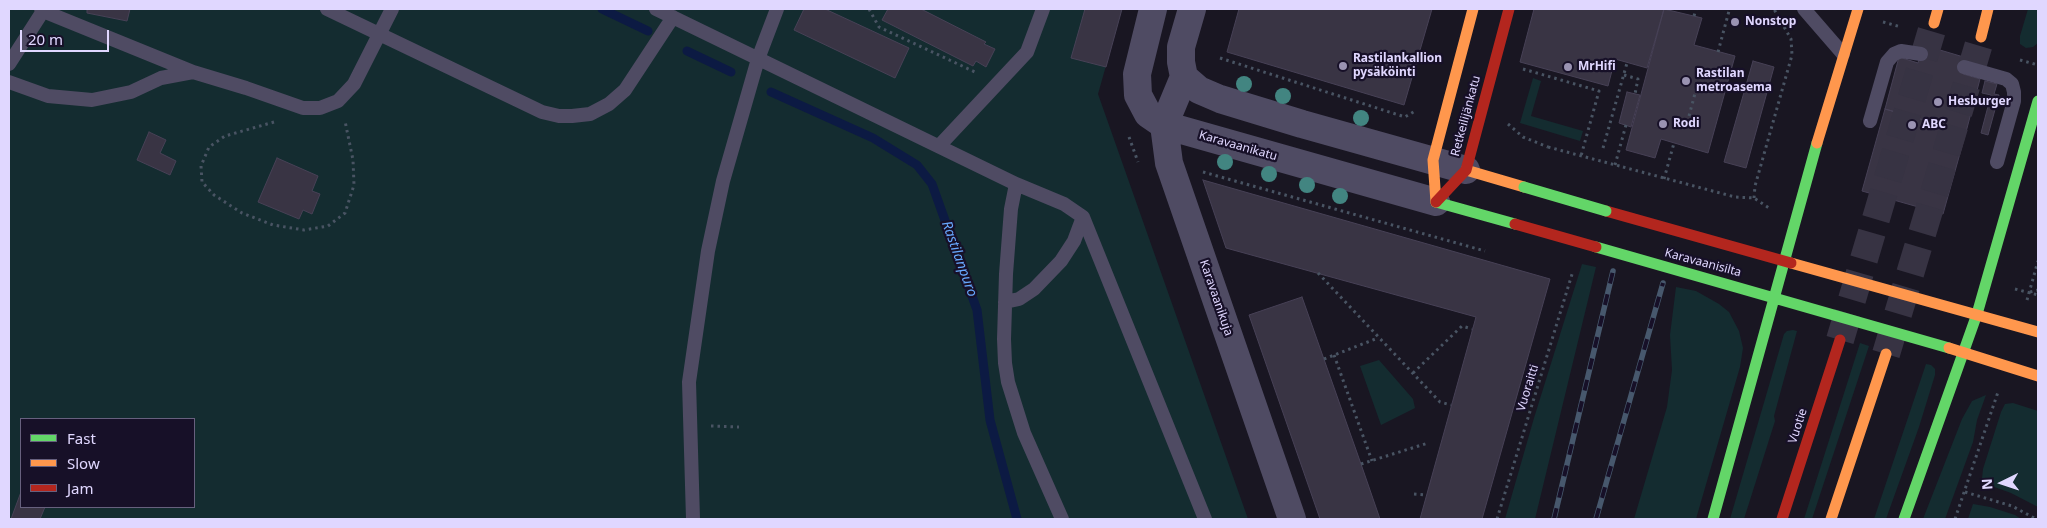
<!DOCTYPE html>
<html>
<head>
<meta charset="utf-8">
<style>
  body { margin:0 }
  #map { position:relative; width:2047px; height:528px; overflow:hidden; background:#191622; font-family:"Noto Sans",sans-serif }
  canvas { display:block }
  .frame { position:absolute; inset:0; border:10px solid #e0d7ff; pointer-events:none }
  .legend { position:absolute; left:20px; top:418px; width:175px; height:90px; box-sizing:border-box; background:#171028; border:1px solid #67607e; margin:0; padding:6px 9px; list-style:none; font-size:15px; color:#e0d7ff }
  .legend li { display:flex; align-items:center; gap:10px; height:25px }
  .legend b { width:25px; border:1px solid #67607e }
  .north { position:absolute; left:1977px; top:458px; width:50px; height:50px; -webkit-text-stroke:4px #171028; paint-order:stroke; rotate:266deg; font-size:14px; font-weight:700; line-height:20px; text-align:center; color:#e0d7ff }
  .north::after { content:''; display:block; margin:auto; width:18px; height:22px; background:#e0d7ff; clip-path:polygon(50% 0,100% 100%,50% 72%,0 100%) }
  .scale { position:absolute; left:20px; top:30px; width:89px; height:22px; box-sizing:border-box; border:2px solid #e0d7ff; border-top:0; padding-left:6px; font-size:15px; line-height:18px; white-space:nowrap; color:#e0d7ff; -webkit-text-stroke:4px #171028; paint-order:stroke }
</style>
</head>
<body>
<div id="map">
<canvas width="2047" height="528"></canvas>
<div class="frame"></div>
<ul class="legend">
<li><b style="height:6px;background:#63d668"></b>Fast</li>
<li><b style="height:6px;background:#ff974d"></b>Slow</li>
<li><b style="height:6px;background:#b3261e"></b>Jam</li>
</ul>
<div class="north">N</div>
<div class="scale">20 m</div>
</div>
<script>
const context = document.querySelector('canvas').getContext('2d');
context.lineJoin = 'round';
function paint(path, color) { context.fillStyle = color; context.fill(path, 'evenodd'); }
const shape = rows => new Path2D(rows.map(r => 'M' + r).join(''));
function stroke(path, color, width, dash) { context.strokeStyle = color; context.lineWidth = width; context.lineCap = dash ? 'butt' : 'round'; context.setLineDash(dash || []); context.stroke(path); }
function drawText(font, color, halo, rows, align = 'center') {
  context.font = font + ' "Noto Sans",sans-serif'; context.lineWidth = 4.5; context.setLineDash([]); context.textBaseline = 'middle'; context.strokeStyle = halo; context.fillStyle = color; for (const [text, x, y, turn = 0] of rows) {
    context.save(); context.translate(x, y); context.rotate((+turn || 0) * Math.PI / 180); context.textAlign = isNaN(turn) ? turn : align; if (halo) context.strokeText(text, 0, 0); context.fillText(text, 0, 0); context.restore();
  }
}
paint(shape([
  [9,9,1122,9,1098,94,1248,519,9,519],
  [21,419,194,419,194,507,21,507],
  [2028,9,2038,9,2038,43,2033,47,2026,48,2020,44,2020,36],
  [1533,78,1541,81,1531,116,1583,131,1580,141,1520,123],
  [1582,264,1596,267,1535,519,1505,519,1534,418],
  [1676,287,1696,291,1719,304,1729,312,1739,331,1743,348,1740,367,1696,519,1634,519,1667,407,1672,370,1670,335],
  [1793,330,1797,331,1774,416,1775,421,1744,519,1730,519,1784,334,1787,331],
  [1860,343,1869,346,1812,519,1804,519],
  [1379,360,1413,399,1415,408,1381,425,1360,366],
  [1926,364,1931,365,1935,369,1935,375,1919,427,1886,519,1874,519],
  [1986,395,1977,420,1973,442,1945,519,1923,519,1962,419,1972,401],
  [2013,403,2038,411,2038,507,2011,493,1986,484,1982,479,1983,469,2001,412,2005,404],
  [1973,504,1990,507,2015,515,2021,519,1968,519]
]), '#142c30');
stroke(shape([
  [602,9,648,31],
  [687,51,731,72],
  [771,92,873,138,917,165,932,184,977,310,990,420,1017,519]
]), '#0c1a43', 9);
const building = shape([
  [87,9,130,9,127,21,87,13,87,9],
  [804,9,825,9,909,48,895,78,794,30,804,9],
  [888,9,921,9,986,42,984,44,995,49,986,67,976,61,973,66,882,20,888,9],
  [1085,9,1122,9,1106,67,1071,58,1085,9],
  [1239,9,1432,9,1404,105,1227,52,1239,9],
  [1534,9,1664,9,1647,68,1615,59,1608,86,1520,62,1534,9],
  [1664,9,1702,18,1694,45,1735,56,1708,153,1661,139,1655,158,1626,150,1664,9],
  [1923,45,1967,58,1963,74,1980,79,1966,132,1885,109,1899,57,1918,63,1923,45],
  [1753,61,1774,67,1746,168,1724,162,1753,61],
  [1985,81,1997,84,1994,94,1999,95,1988,135,1981,133,1991,95,1982,93,1985,81],
  [1627,92,1640,95,1631,127,1619,123,1627,92],
  [1885,109,1966,132,1943,214,1862,191,1885,109],
  [149,132,166,140,160,153,176,161,170,175,137,160,149,132],
  [277,158,318,176,312,191,320,194,312,214,303,210,299,219,258,202,277,158],
  [1203,180,1550,279,1482,519,1420,519,1476,317,1226,248,1203,180],
  [1302,297,1361,464,1380,519,1320,519,1249,315,1302,297],
  [21,492,21,507,45,507,40,519,11,519,21,492]
]);
paint(building, '#393444');
stroke(building, '#474156', 1);
stroke(shape([
  [1840,340,1934,23],
  [1886,354,1981,37]
]), '#373343', 28, [28, 14]);
stroke(shape([
  [869,9,879,27,977,73],
  [1694,16,1696,9],
  [1883,22,1901,27],
  [1718,52,1729,11],
  [1220,58,1405,117,1415,111],
  [2020,60,2038,65],
  [1523,69,1599,91,1581,156],
  [1624,75,1638,79,1635,94],
  [1689,116,1702,67],
  [274,122,225,136,209,147,201,166,202,182,214,195,242,213,273,225,304,230,328,226,345,213,354,185,353,160,345,121],
  [1508,124,1523,137,1548,147],
  [1129,137,1138,162],
  [1603,148,1627,63],
  [1615,165,1626,125],
  [1623,167,1735,197,1754,198,1769,208],
  [1203,172,1485,251],
  [1664,179,1674,143],
  [1754,198,1755,186,1792,55,1791,39,1775,11,1776,9],
  [1318,273,1440,402,1451,405],
  [2015,289,2038,295],
  [2030,292,2038,290],
  [2027,300,2038,261],
  [1334,355,1372,461],
  [1324,359,1378,338],
  [1413,373,1462,326,1472,329],
  [711,426,739,427],
  [1361,464,1428,443],
  [1965,492,2012,506,2036,519],
  [1414,494,1426,495],
  [1497,519,1573,271],
  [1955,519,1998,392]
]), '#495463', 3, [2.5, 4]);
stroke(shape([
  [41,9,43,11,193,72],
  [327,9,542,112,559,116,572,116,590,114,609,104,625,90,673,17],
  [656,9,1016,184],
  [1804,9,1843,54],
  [9,64,43,11],
  [1964,67,2006,79,2012,84,2014,92,2014,101,1997,162],
  [9,82,48,96,92,100,131,92,161,78,193,72,246,88,303,108,320,108,338,101,354,84,392,9],
  [1870,121,1887,62,1894,54,1901,51,1921,54],
  [939,146,1027,52,1043,9],
  [1005,302,1019,299,1034,289,1061,261,1074,241,1083,217],
  [693,519,689,382,708,251,723,181,758,59,777,9],
  [1062,519,1024,433,1008,382,1005,363,1004,339,1006,274,1011,209,1016,184,1064,204,1083,217,1205,519]
]), '#4f4b63', 14);
stroke(shape([
  [1153,9,1137,74,1138,95,1148,114,1164,125,1436,202],
  [1192,9,1181,47,1181,62,1184,77,1199,90,1220,99,1302,124,1466,170],
  [1184,77,1164,125,1169,163,1292,519]
]), '#4f4b63', 28);
stroke(shape([
  [1436,202,1515,224],
  [1596,247,1949,348],
  [1713,519,1817,143],
  [1904,519,1977,314,2038,101]
]), '#63d668', 11);
stroke(shape([
  [1934,23,1938,9],
  [1981,37,1988,9],
  [1817,143,1858,9],
  [1466,170,1524,187],
  [1436,202,1433,160,1473,9],
  [1791,263,2038,332],
  [1949,348,2038,376],
  [1831,519,1886,354]
]), '#ff974d', 11);
stroke(shape([
  [1436,202,1466,170,1509,9],
  [1606,211,1791,263],
  [1782,519,1840,340]
]), '#b3261e', 11);
const rail = shape([
  [1554,519,1613,271],
  [1596,519,1663,283]
]);
stroke(rail, '#47586d', 5.5);
stroke(rail, '#171028', 4, [11]);
stroke(shape([
  [1548,147,1623,167]
]), '#495463', 3, [2.5, 4]);
stroke(shape([
  [1524,187,1606,211]
]), '#63d668', 11);
stroke(shape([
  [1515,224,1596,247]
]), '#b3261e', 11);
context.fillStyle = '#428581';
for (const [x, y] of [
  [1244,84],
  [1283,96],
  [1361,118],
  [1225,162],
  [1269,174],
  [1307,185],
  [1340,196]
]) { context.beginPath(); context.arc(x, y, 8, 0, 2 * Math.PI); context.fill(); }
for (const [x, y, r, color] of [
  [1735,22,5,"#9a93b2"],
  [1343,66,5,"#9a93b2"],
  [1568,67,5,"#9a93b2"],
  [1686,81,5,"#9a93b2"],
  [1938,102,5,"#9a93b2"],
  [1663,124,5,"#9a93b2"],
  [1912,125,5,"#9a93b2"]
]) { const dot = new Path2D(); dot.arc(x, y, r, 0, 2 * Math.PI); context.fillStyle = color; context.fill(dot); stroke(dot, '#171028', 2); }
drawText('bold 12px', '#e0d7ff', '#171028', [
  ["Nonstop",1745,22],
  ["Rastilankallion",1353,59],
  ["pysäköinti",1353,73],
  ["MrHifi",1578,67],
  ["Rastilan",1696,74],
  ["metroasema",1696,88],
  ["Hesburger",1948,102],
  ["Rodi",1673,124],
  ["ABC",1922,125]
], 'left');
drawText('12px', '#e0d7ff', '#171028', [
  ["Retkeilijänkatu",1466,116,-75],
  ["Karavaanikatu",1238,146,16],
  ["Karavaanisilta",1703,263,15],
  ["Karavaanikuja",1216,298,71],
  ["Vuoraitti",1528,388,-73],
  ["Vuotie",1798,426,-72]
]);
drawText('italic 14px', '#67a7fd', '#171028', [
  ["Rastilanpuro",959,259,70]
]);
</script>
</body>
</html>
